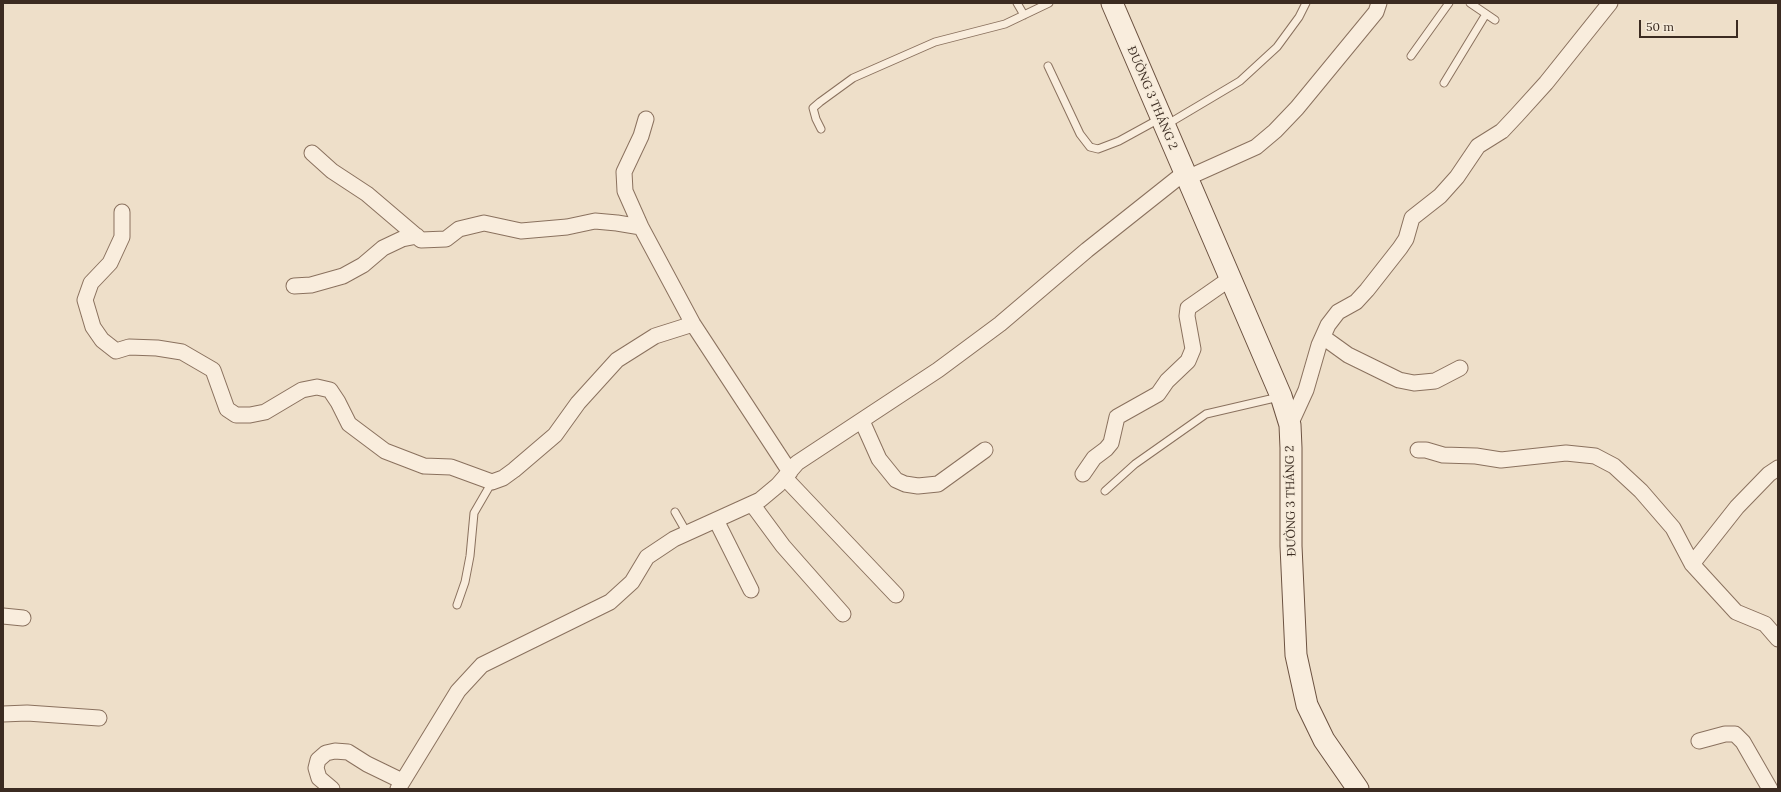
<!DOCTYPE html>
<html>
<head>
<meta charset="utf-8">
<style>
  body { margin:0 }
  #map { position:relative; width:1781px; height:792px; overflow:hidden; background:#eedfc9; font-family:Lora,serif }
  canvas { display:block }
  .frame { position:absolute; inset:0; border:4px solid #3b2b21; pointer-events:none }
  .scale { position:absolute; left:1639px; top:20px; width:99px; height:18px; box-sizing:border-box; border:2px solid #3b2b21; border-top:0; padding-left:5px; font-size:12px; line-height:14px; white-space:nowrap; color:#3b2b21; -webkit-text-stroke:3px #f5ead9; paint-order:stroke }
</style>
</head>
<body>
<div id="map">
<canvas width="1781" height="792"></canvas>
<div class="frame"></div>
<div class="scale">50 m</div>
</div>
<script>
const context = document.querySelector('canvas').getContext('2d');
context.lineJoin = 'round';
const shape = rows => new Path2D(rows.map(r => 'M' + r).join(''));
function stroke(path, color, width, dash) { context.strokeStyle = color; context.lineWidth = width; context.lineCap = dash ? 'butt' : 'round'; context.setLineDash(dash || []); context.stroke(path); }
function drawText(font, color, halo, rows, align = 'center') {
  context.font = font + ' Lora,serif'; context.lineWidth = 3; context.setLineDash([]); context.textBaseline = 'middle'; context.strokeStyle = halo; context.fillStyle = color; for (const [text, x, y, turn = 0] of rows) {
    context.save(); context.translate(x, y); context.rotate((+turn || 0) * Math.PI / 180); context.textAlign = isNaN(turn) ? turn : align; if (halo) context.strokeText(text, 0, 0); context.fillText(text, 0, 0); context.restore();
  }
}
const lane = shape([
  [1017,3,1024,15],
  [1470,3,1495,20],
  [1411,56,1449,3],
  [1048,66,1080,134,1090,147,1098,149,1119,141,1161,118],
  [1444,83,1486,14],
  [1166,125,1240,81,1277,47,1299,17,1306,3],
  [821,129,816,119,813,108,820,102,853,78,935,42,1005,24,1049,3],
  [1105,491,1135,464,1206,414,1279,397],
  [675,512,687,533],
  [457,605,465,582,470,556,474,513,492,482]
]);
const street = shape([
  [646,119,641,136,624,172,625,191,641,227,693,324,790,472],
  [312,153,332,171,367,194,421,240,446,239,459,229,484,223,521,231,567,227,595,221,617,223,641,227],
  [1187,178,1256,147,1275,131,1297,108,1376,12,1379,3],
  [122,212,122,237,110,263,91,283,85,300,93,327,102,340,116,351,129,347,157,348,182,352,213,370,227,409,236,415,250,415,265,412,302,390,317,387,330,390,338,402,349,424,385,451,424,466,451,467,492,482,503,478,514,470,555,435,578,403,617,360,655,336,693,324],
  [294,286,311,285,343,276,363,265,383,248,402,239,417,236],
  [1323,337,1348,355,1399,380,1414,383,1435,381,1460,368],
  [862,421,879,459,896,480,905,484,918,486,938,484,985,450],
  [1290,425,1306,390,1319,345,1328,325,1338,312,1356,302,1367,290,1400,248,1406,239,1412,218,1440,196,1457,177,1478,146,1502,131,1517,115,1546,83,1610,3],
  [1418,450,1426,450,1443,455,1476,456,1501,460,1566,453,1595,456,1614,466,1641,491,1673,528,1692,564,1736,612,1765,624,1778,639],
  [1083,474,1094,458,1106,449,1111,443,1117,417,1158,394,1167,381,1188,361,1193,349,1187,316,1188,308,1231,278],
  [785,478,896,595],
  [752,504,783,546,843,614],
  [716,520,751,590],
  [1692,564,1737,507,1769,474,1778,468],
  [3,616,23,618],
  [3,714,27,713,99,718],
  [1699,741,1725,734,1735,734,1743,742,1770,789],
  [332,789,319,778,316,768,318,760,326,753,335,751,348,752,367,764,402,781],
  [398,789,458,691,482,665,610,602,632,582,647,557,674,539,760,500,778,485,797,463,938,370,1000,324,1087,250,1184,173]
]);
const secondary = shape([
  [1112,3,1281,396,1290,425,1291,448,1291,546,1296,655,1307,705,1324,740,1358,789]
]);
stroke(lane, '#8a715e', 9);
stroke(street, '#8a715e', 17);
stroke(secondary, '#6c5241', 23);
stroke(lane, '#f9eddd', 7);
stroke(street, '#f9eddd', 15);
stroke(secondary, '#f9eddd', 21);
drawText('12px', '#3b2b21', '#f5ead9', [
  ["ĐƯỜNG 3 THÁNG 2",1152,98,67],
  ["ĐƯỜNG 3 THÁNG 2",1291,501,-91]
]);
</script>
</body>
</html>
